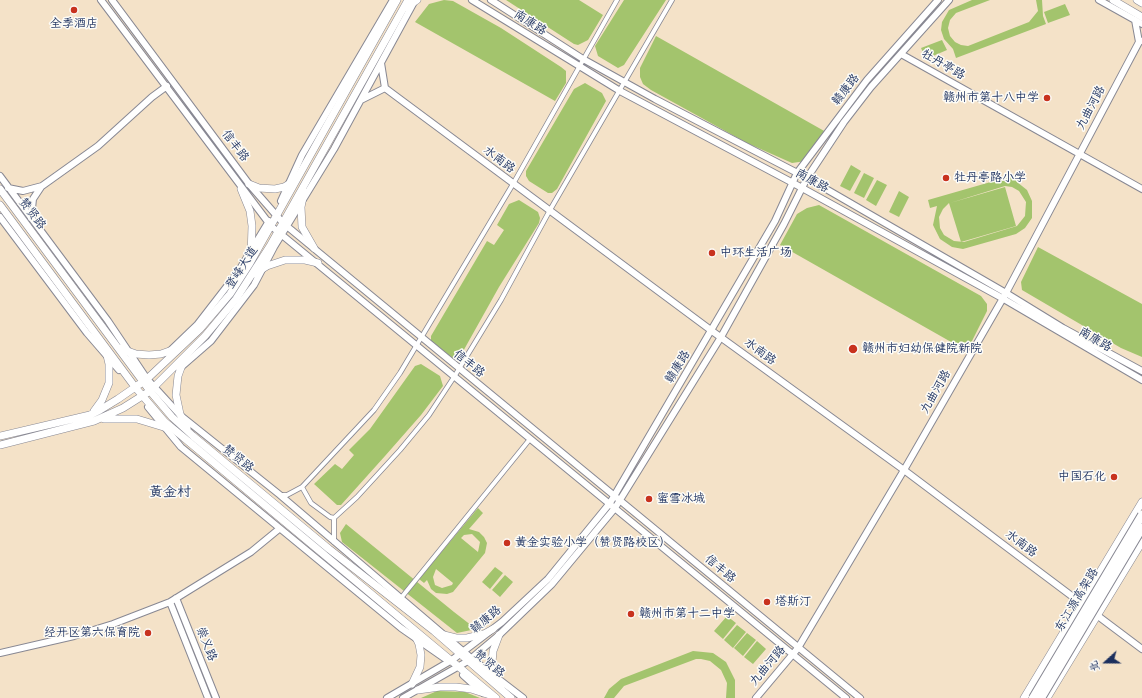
<!DOCTYPE html>
<html>
<head>
<meta charset="utf-8">
<style>
  body { margin:0 }
  #map { position:relative; width:1142px; height:698px; overflow:hidden; background:#f4e2c8; font-family:Sriracha,"LXGW WenKai TC",sans-serif }
  canvas { display:block }
  .north { position:absolute; left:1086px; top:642px; width:40px; height:40px; -webkit-text-stroke:3px #fdfcf7; paint-order:stroke; rotate:249deg; font-size:11px; font-weight:700; line-height:16px; text-align:center; color:#1b2f5e }
  .north::after { content:''; display:block; margin:auto; width:14px; height:18px; background:#1b2f5e; clip-path:polygon(50% 0,100% 100%,50% 72%,0 100%) }
</style>
</head>
<body>
<div id="map">
<canvas width="1142" height="698"></canvas>
<div class="north">北</div>
</div>
<script>
const context = document.querySelector('canvas').getContext('2d');
context.lineJoin = 'round';
function paint(path, color) { context.fillStyle = color; context.fill(path, 'evenodd'); }
const shape = rows => new Path2D(rows.map(r => 'M' + r).join(''));
function stroke(path, color, width, dash) { context.strokeStyle = color; context.lineWidth = width; context.lineCap = dash ? 'butt' : 'round'; context.setLineDash(dash || []); context.stroke(path); }
function drawText(font, color, halo, rows, align = 'center') {
  context.font = font + ' Sriracha,"LXGW WenKai TC",sans-serif'; context.lineWidth = 3; context.setLineDash([]); context.textBaseline = 'middle'; context.strokeStyle = halo; context.fillStyle = color; for (const [text, x, y, turn = 0] of rows) {
    context.save(); context.translate(x, y); context.rotate((+turn || 0) * Math.PI / 180); context.textAlign = isNaN(turn) ? turn : align; if (halo) context.strokeText(text, 0, 0); context.fillText(text, 0, 0); context.restore();
  }
}
paint(shape([
  [444,0,453,1,501,28,561,67,566,71,566,83,555,101,415,22,429,4],
  [506,0,579,0,603,15,588,40,578,45,574,44],
  [624,0,666,0,624,65,618,68,598,56,595,46],
  [972,0,990,0,956,13,950,20,948,28,950,36,955,42,961,45,968,46,1029,22,1038,11,1036,0,1042,0,1043,16,1046,24,956,58,953,49,944,39,941,30,942,22,949,10],
  [1065,4,1070,15,1048,23,1044,12],
  [656,36,826,132,806,161,792,163,747,143,651,90,643,84,640,77,640,68],
  [942,40,947,50,926,59,921,48],
  [585,83,602,93,606,101,557,189,552,193,548,193,529,181,526,176,526,171,574,89],
  [851,165,861,171,850,191,840,186],
  [864,173,874,178,864,198,854,193],
  [1015,175,1017,182,1027,190,1032,201,1032,218,1025,228,1016,234,963,249,952,247,940,239,933,225,937,206,930,208,928,200],
  [1005,186,1012,187,1019,191,1026,202,1025,216,1017,226,964,242,954,241,944,235,940,228,939,217,943,209,949,203,961,242,1016,226,1005,187,950,203],
  [877,180,887,185,876,206,866,200],
  [899,191,909,197,899,217,889,212],
  [519,200,538,212,540,218,539,223,499,287,461,355,452,358,431,341,431,336,487,241,494,245,504,230,497,225,509,204],
  [819,205,981,296,987,304,987,311,967,351,780,245,797,214,807,208],
  [1038,247,1142,304,1142,357,1121,348,1022,290,1021,282],
  [421,364,440,376,443,386,421,415,385,456,341,505,337,505,314,484,335,464,342,469,354,455,349,450,370,429,415,366],
  [478,508,483,513,469,529,479,532,484,537,487,543,485,553,453,592,447,594,436,593,431,589,427,580,424,583,419,579],
  [472,534,480,542,478,552,461,538,464,535],
  [436,569,453,583,452,585,442,588,435,585,433,577],
  [346,524,454,612,476,629,457,633,342,542,340,533],
  [495,567,503,573,490,589,482,582],
  [505,575,513,582,500,597,492,590],
  [727,616,736,623,723,639,714,631],
  [737,625,746,632,733,648,724,640],
  [747,633,756,640,743,656,734,648],
  [757,641,766,649,753,664,744,657],
  [693,651,713,653,726,662,735,680,735,698,726,698,727,683,721,670,710,661,701,659,696,659,624,686,614,698,604,698,609,689,621,679],
  [437,691,465,692,480,698,421,698]
]), '#a3c46d');
const street = shape([
  [302,487,311,503,330,517,334,518],
  [280,495,287,495,302,487,374,410,400,373,513,184,617,0],
  [334,542,334,518,357,497,400,450,429,415,454,377,501,300,550,210,672,0],
  [401,598,530,439]
]);
const secondary = shape([
  [101,0,271,226,846,698],
  [112,0,249,184,283,223,860,698],
  [472,0,620,91,793,183,1002,298,1142,380],
  [491,0,583,59,655,99,807,178,1006,293,1063,328,1142,371],
  [1099,0,1142,24],
  [1135,20,1139,42,1141,41],
  [901,54,1142,189],
  [381,63,385,88,712,331,904,470,1085,606],
  [361,100,385,88],
  [0,176,108,321,147,379,180,415,280,495,471,658,523,698],
  [8,188,23,191,42,186,98,146,152,97,167,86],
  [281,201,302,155,393,0],
  [0,217,87,333,119,370],
  [31,218,33,199,41,187],
  [171,350,197,325,238,272,269,221],
  [180,368,211,341,254,285,274,247,334,149,414,2],
  [148,407,181,447,401,628,444,658],
  [176,598,216,698],
  [170,602,208,698],
  [1094,613,1142,649],
  [0,653,74,636,113,624,170,602,251,552,279,529],
  [463,675,483,693],
  [387,698,452,660,502,622,548,579,610,503,775,221,797,173,867,80,938,0],
  [403,698,468,661,499,635,552,584,615,508,721,337,784,224,807,178,844,122,871,87,949,0],
  [756,698,798,648,904,470,1006,293,1139,42]
]);
const primary = shape([
  [1113,0,1142,17],
  [1137,0,1142,3],
  [405,8,417,0],
  [249,184,259,188,275,189,284,187,296,180],
  [0,189,150,391,172,417,193,436,329,549,434,631,511,698],
  [241,189,250,211,252,226,251,257],
  [304,192,301,207,302,227,314,248],
  [0,205,135,387,165,422,496,698],
  [254,274,267,266,285,260,305,260,318,263],
  [119,348,136,354,149,355,161,354,178,348],
  [183,362,178,376,176,395,180,414,187,428],
  [94,411,102,400,109,383,109,364,106,351],
  [104,419,137,419,170,429],
  [0,436,90,415,100,410,118,399,147,379,200,329,230,294,250,263,397,0],
  [0,445,94,421,123,408,150,391,205,336,236,299,270,246,408,0],
  [412,629,419,644,421,655,420,667,412,684],
  [440,634,456,638,467,638,484,634,493,629],
  [499,635,493,651,492,663,494,674,501,687],
  [418,690,440,687,456,687,471,689,490,695],
  [1024,698,1142,502],
  [1047,698,1142,542]
]);
stroke(street, '#888893', 5.5);
stroke(secondary, '#888893', 8);
stroke(primary, '#888893', 8);
stroke(street, '#fff', 4);
stroke(secondary, '#fff', 6);
stroke(primary, '#fff', 7);
const highwayBridge = shape([
  [1033,698,1142,515],
  [1041,698,1142,528]
]);
stroke(highwayBridge, '#888893', 10, []);
stroke(highwayBridge, '#fff', 8);
for (const [x, y, r, color] of [
  [74,10,4,"#c8321e"],
  [1047,98,4,"#c8321e"],
  [946,178,4,"#c8321e"],
  [712,253,4,"#c8321e"],
  [853,349,5,"#c8321e"],
  [1114,477,4,"#c8321e"],
  [649,499,4,"#c8321e"],
  [507,543,4,"#c8321e"],
  [767,602,4,"#c8321e"],
  [631,614,4,"#c8321e"],
  [148,633,4,"#c8321e"]
]) { const dot = new Path2D(); dot.arc(x, y, r, 0, 2 * Math.PI); context.fillStyle = color; context.fill(dot); stroke(dot, '#fdfcf7', 1.5); }
drawText('12px', '#1b2f5e', '#fdfcf7', [
  ["南康路",530,23,32],
  ["牡丹亭路",943,65,30],
  ["赣康路",846,90,-52],
  ["九曲河路",1091,108,-62],
  ["信丰路",235,146,53],
  ["水南路",499,160,37],
  ["南康路",812,181,29],
  ["赞贤路",32,214,53],
  ["登峰大道",242,268,-57],
  ["南康路",1095,340,30],
  ["水南路",760,352,36],
  ["信丰路",469,364,39],
  ["赣康路",678,367,-59],
  ["九曲河路",936,392,-60],
  ["赞贤路",238,459,39],
  ["水南路",1021,544,37],
  ["信丰路",720,569,40],
  ["东江源高架路",1077,600,-59],
  ["赣康路",486,620,-40],
  ["崇义路",206,644,68],
  ["赞贤路",489,664,40],
  ["九曲河路",768,666,-50]
]);
drawText('12px', '#1b2f5e', '#fdfcf7', [
  ["全季酒店",74,24,"center"],
  ["赣州市第十八中学",1039,98,"right"],
  ["牡丹亭路小学",954,178],
  ["中环生活广场",720,253],
  ["赣州市妇幼保健院新院",862,349],
  ["中国石化",1106,477,"right"],
  ["蜜雪冰城",657,499],
  ["黄金实验小学（赞贤路校区）",515,543],
  ["塔斯汀",775,602],
  ["赣州市第十二中学",639,614],
  ["经开区第六保育院",140,633,"right"]
], 'left');
drawText('14px', '#1b2f5e', '#fdfcf7', [
  ["黄金村",170,492]
]);
</script>
</body>
</html>
